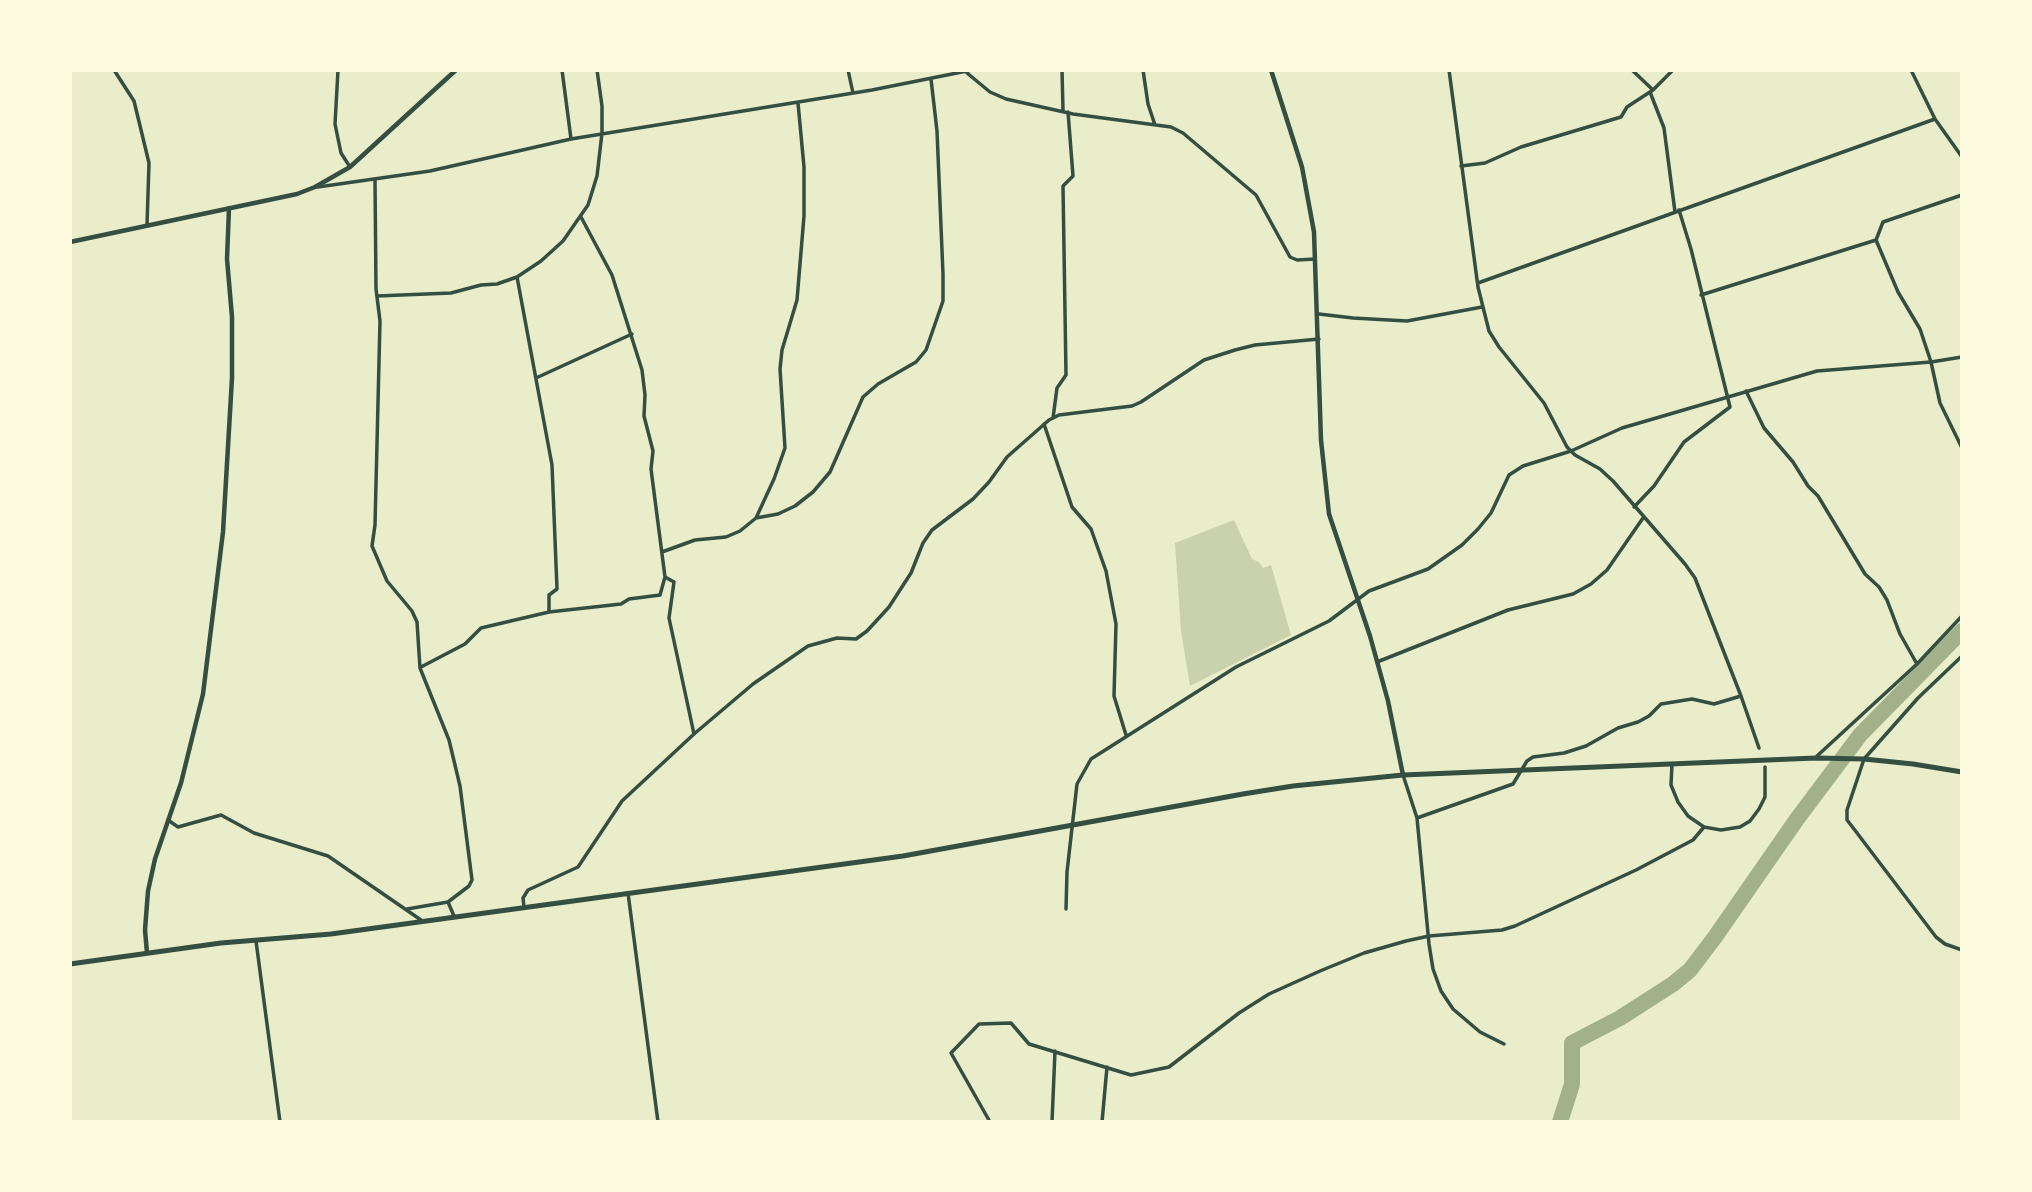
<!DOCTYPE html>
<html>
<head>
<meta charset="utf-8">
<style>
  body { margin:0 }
  #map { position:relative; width:2032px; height:1192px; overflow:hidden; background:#e9edc9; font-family:"Fira Sans Condensed",sans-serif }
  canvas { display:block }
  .frame { position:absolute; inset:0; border:72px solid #fefae0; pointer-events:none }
</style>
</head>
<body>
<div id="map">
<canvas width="2032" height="1192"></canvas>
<div class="frame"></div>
</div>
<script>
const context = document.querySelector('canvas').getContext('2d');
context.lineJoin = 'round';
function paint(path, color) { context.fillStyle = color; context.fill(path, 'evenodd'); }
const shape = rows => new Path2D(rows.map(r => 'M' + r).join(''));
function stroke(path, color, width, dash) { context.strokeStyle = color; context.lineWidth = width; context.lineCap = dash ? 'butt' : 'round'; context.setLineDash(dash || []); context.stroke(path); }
paint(shape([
  [1234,520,1252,559,1259,562,1263,568,1271,565,1291,635,1190,686,1181,631,1175,543]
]), '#cad2ad');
stroke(shape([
  [1560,1122,1572,1084,1572,1043,1620,1018,1673,984,1690,970,1715,937,1797,819,1860,735,1962,631]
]), '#a3b18a', 16);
stroke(shape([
  [114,70,134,101,149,163,147,225],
  [338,70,335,124,341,153,350,167],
  [562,70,571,139],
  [848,70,853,93],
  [1062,70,1063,110],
  [1143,70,1148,104,1155,125],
  [1449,70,1478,287,1489,331,1499,347,1544,403,1567,447,1575,455,1600,469,1613,481,1685,564,1695,578,1741,696,1759,748],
  [1632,70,1653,90],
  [1911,70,1935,119,1962,157],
  [967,73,990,92,1006,99,1073,114,1171,127,1183,133,1256,195,1290,257,1297,260,1315,259],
  [1650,92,1664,128,1675,212],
  [1461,166,1485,163,1521,147,1621,117,1627,107,1653,90,1673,70],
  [375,179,376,289,380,321,375,525,372,546,387,581,412,611,417,622,420,668,449,740,460,786,472,880,469,886,448,902,407,909],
  [318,187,430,171,571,139,872,90,972,70],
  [1876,240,1883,222,1962,195],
  [1478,283,1935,119],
  [1701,295,1876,240,1898,292,1920,329,1931,362,1940,403,1962,448],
  [377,296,451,293,481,285,497,284,517,277],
  [1319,314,1353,318,1407,321,1482,307],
  [536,378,632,334],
  [1746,391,1764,428,1793,462,1808,486,1818,496,1865,574,1879,587,1887,600,1900,634,1917,664],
  [1053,418,1057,388,1066,375,1063,186,1073,176,1068,112],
  [1044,424,1072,507,1091,529,1106,571,1116,624,1114,696,1126,735],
  [1634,507,1654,486,1684,442,1730,407,1691,249,1679,210],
  [756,518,778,514,795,506,813,492,830,472,863,397,878,384,916,362,926,350,943,301,943,274,937,131,931,79],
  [662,552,695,540,726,537,740,531,756,518,774,479,785,448,780,369,782,350,797,300,804,216,804,167,798,103],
  [665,577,674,582,669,618,694,734],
  [549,612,549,595,557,589,552,465,517,277,541,261,563,241,588,205,597,176,602,133,602,106,597,70],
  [1962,656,1918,698,1864,759,1847,810,1847,820,1854,829,1936,937,1945,944,1962,950],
  [1377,662,1508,610,1573,594,1591,584,1607,570,1643,518],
  [421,667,465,644,481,628,549,612,621,604,629,599,660,595,665,577,651,469,653,451,644,416,645,395,642,370,612,275,581,217],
  [1817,756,1917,664,1962,616],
  [1672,764,1671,785,1678,802,1688,816,1704,827,1721,830,1740,827,1750,821,1759,809,1765,797,1765,767],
  [1403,775,1417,818,1429,944,1433,969,1441,991,1453,1009,1480,1032,1504,1044],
  [1417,818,1513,784,1527,761,1533,757,1564,753,1586,746,1618,728,1638,722,1649,716,1661,704,1692,699,1714,704,1741,696],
  [168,820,178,827,221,815,254,833,328,856,421,920],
  [628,893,658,1122],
  [448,902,454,916],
  [524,907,523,898,528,890,578,867,622,801,694,734,753,684,808,646,837,638,856,639,867,631,889,607,911,573,923,543,932,530,973,499,989,482,1007,457,1049,420,1059,415,1132,406,1141,402,1204,360,1235,350,1255,345,1319,339],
  [1066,909,1067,872,1077,784,1091,759,1236,667,1329,621,1369,591,1428,569,1462,545,1478,529,1491,513,1509,475,1523,466,1571,451,1622,428,1817,371,1931,362,1962,357],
  [256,941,280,1122],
  [990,1122,951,1053,979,1024,1011,1023,1029,1044,1131,1075,1169,1067,1239,1013,1269,994,1320,971,1364,953,1406,941,1429,936,1502,930,1515,926,1636,870,1693,840,1704,827],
  [1052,1122,1055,1051],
  [1102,1122,1107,1067]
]), '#344e41', 3.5);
stroke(shape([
  [1271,70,1302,167,1314,232,1321,440,1329,514,1370,636,1388,701,1403,775],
  [70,242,297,194,315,187,350,167,456,70],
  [147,953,145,930,148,891,155,859,181,783,203,694,223,532,232,378,232,317,227,259,229,208]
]), '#344e41', 4.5);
stroke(shape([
  [70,964,221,943,331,934,903,856,1243,794,1293,786,1403,775,1816,758,1864,759,1913,764,1962,772]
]), '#344e41', 5);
</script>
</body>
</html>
